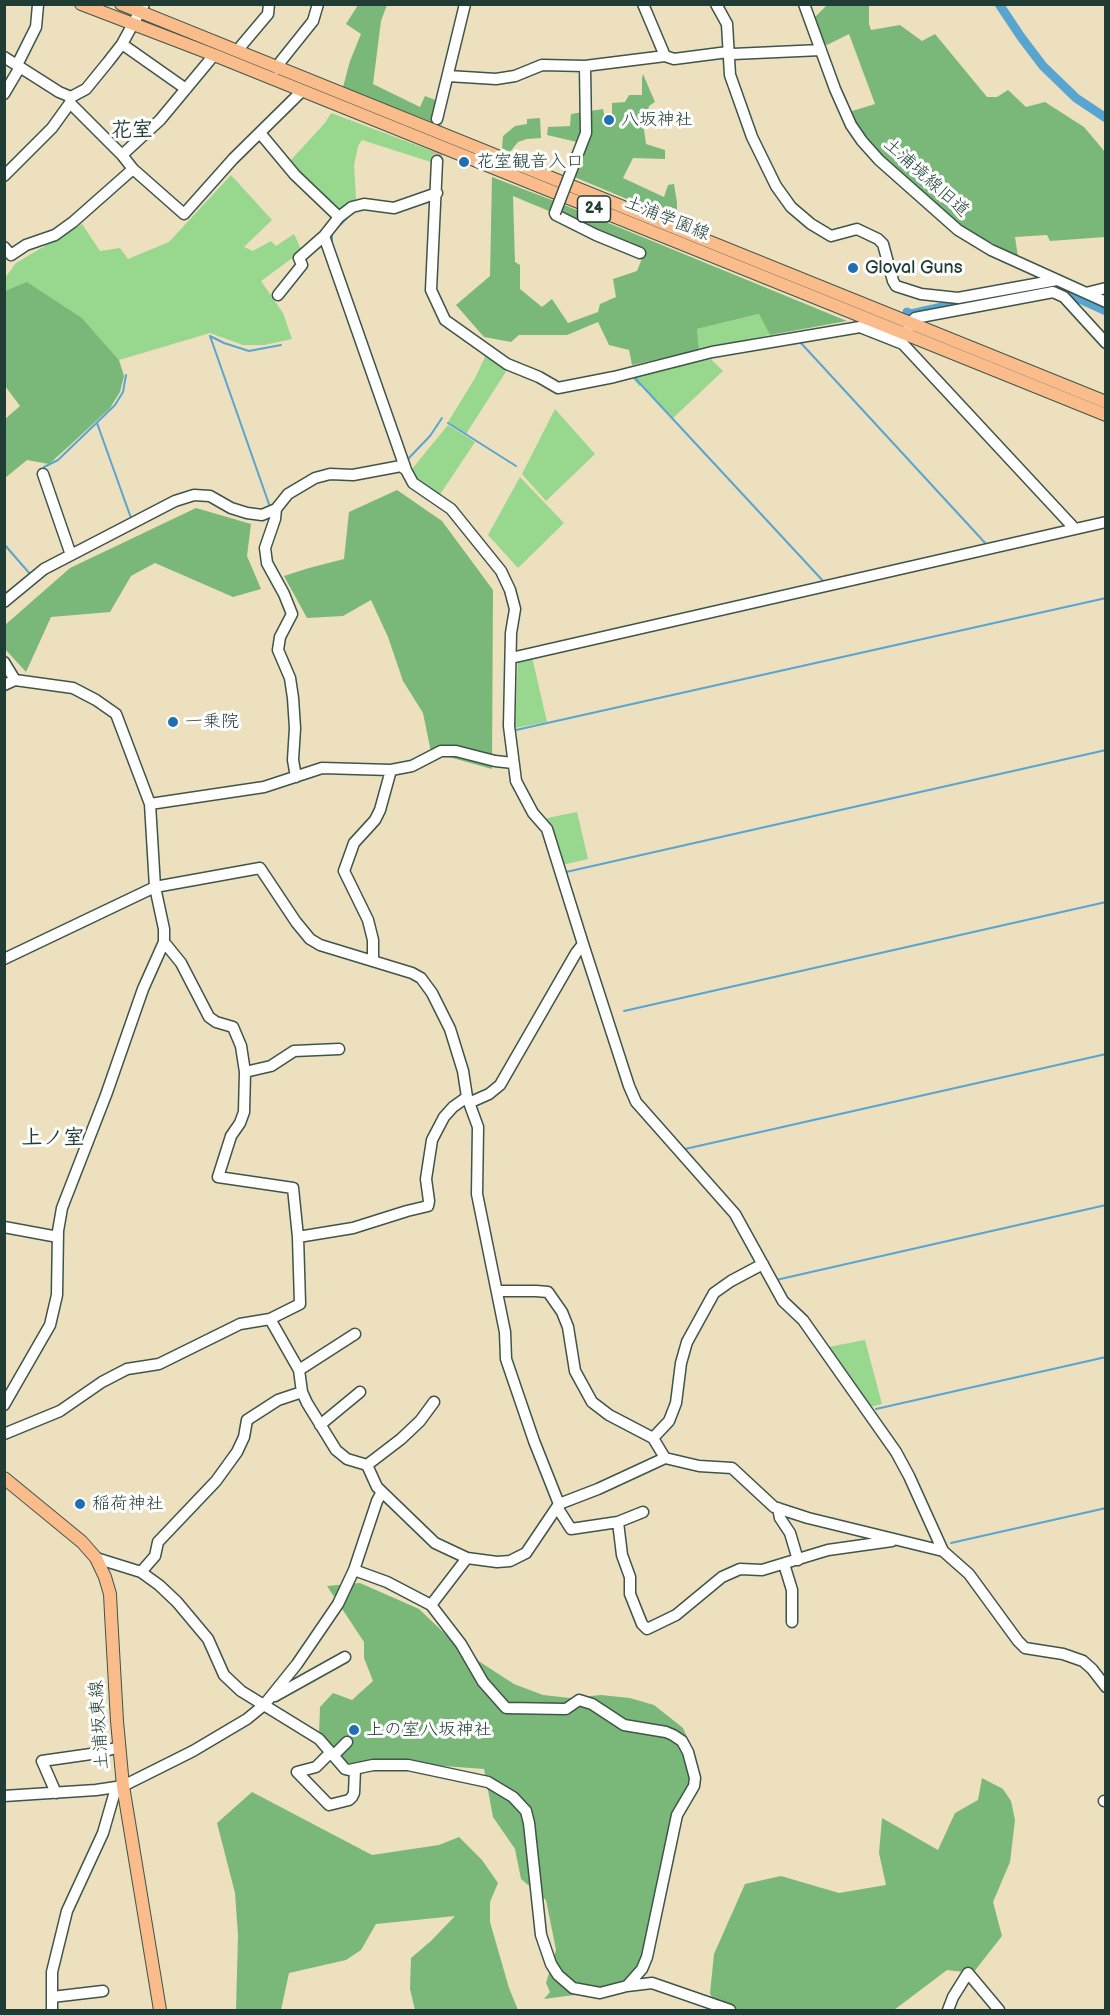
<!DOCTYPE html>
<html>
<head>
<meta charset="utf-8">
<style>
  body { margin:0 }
  #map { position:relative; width:1110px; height:2015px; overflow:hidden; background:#ede0bf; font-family:"Balsamiq Sans",sans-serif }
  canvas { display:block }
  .frame { position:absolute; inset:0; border:6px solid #1f3d34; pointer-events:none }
</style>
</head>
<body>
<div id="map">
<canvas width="1110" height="2015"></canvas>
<div class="frame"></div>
</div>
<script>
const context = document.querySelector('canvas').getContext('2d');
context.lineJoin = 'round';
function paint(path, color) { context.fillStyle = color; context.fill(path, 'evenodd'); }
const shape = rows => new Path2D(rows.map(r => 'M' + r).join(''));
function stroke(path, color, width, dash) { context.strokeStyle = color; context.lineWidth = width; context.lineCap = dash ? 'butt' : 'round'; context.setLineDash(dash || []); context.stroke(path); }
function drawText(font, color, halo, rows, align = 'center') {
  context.font = font + ' "Balsamiq Sans","Klee One",sans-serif'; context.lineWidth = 6; context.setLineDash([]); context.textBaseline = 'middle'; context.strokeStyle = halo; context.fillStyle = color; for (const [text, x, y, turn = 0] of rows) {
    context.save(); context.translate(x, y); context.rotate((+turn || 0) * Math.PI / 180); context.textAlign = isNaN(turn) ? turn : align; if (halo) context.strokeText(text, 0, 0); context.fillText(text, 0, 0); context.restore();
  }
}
paint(shape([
  [331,113,435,152,434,163,362,140,358,146,354,165,356,199,340,213,290,161,325,123],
  [231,175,272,220,244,247,253,251,271,241,276,246,294,234,302,251,261,281,283,313,292,339,264,345,243,345,210,333,119,360,82,318,28,283,5,291,5,278,16,263,82,224,100,251,120,248,128,259,169,242],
  [760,314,770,335,699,350,697,329],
  [486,355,507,370,466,434,448,422,475,378],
  [711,359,723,371,673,418,642,385,639,386,631,376],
  [555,409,595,454,546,501,522,474],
  [448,425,475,442,439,496,424,487,412,474,412,469],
  [520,477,564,523,518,568,488,535],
  [532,657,547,722,515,728,518,660],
  [577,812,588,859,562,865,547,818],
  [865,1340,882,1404,870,1407,828,1347]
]), '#97d78e');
paint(shape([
  [358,5,387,5,381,21,373,84,420,107,425,96,438,101,432,122,343,87,350,61,361,34,346,24],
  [827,5,890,5,869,6,869,24,871,30,900,25,922,41,935,34,987,97,997,97,1008,90,1026,107,1045,102,1084,127,1105,152,1105,237,1050,241,1047,235,1015,237,1018,257,966,229,902,177,864,138,849,112,875,104,849,34,827,45,823,42,814,18],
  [643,74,655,102,649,106,647,115,643,122,646,144,665,150,665,159,633,158,623,178,664,197,668,185,674,184,677,203,677,220,572,176,577,142,547,135,548,127,570,126,571,114,603,109,607,127,612,127,612,103,625,102,629,95,642,95,642,78],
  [540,118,541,138,527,139,518,142,510,152,502,148,503,136,515,126,527,124,527,119],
  [492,177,562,204,847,321,770,335,759,314,697,329,699,350,632,365,629,350,609,345,598,322,567,335,519,335,511,342,484,337,456,305,490,276],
  [513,196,645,251,637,271,613,279,616,297,600,304,598,312,568,323,552,299,542,307,520,289,520,265,515,262],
  [27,282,82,318,119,360,124,376,120,392,110,408,68,447,49,464,27,460,5,478,5,419,20,406,5,386,5,291],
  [397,490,442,521,493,590,492,769,431,752,423,713,403,681,388,637,371,600,343,616,307,618,284,576,309,568,344,559,349,512],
  [196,508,251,524,247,556,261,589,233,597,155,563,131,576,110,612,51,617,26,672,5,649,5,625,70,568],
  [360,1583,419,1609,463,1651,514,1684,543,1695,570,1698,601,1695,630,1698,654,1705,683,1728,693,1750,692,1773,643,1959,626,1984,612,1990,544,1999,550,1992,546,1983,556,1950,546,1900,521,1879,515,1849,493,1817,484,1769,430,1765,348,1766,319,1734,320,1707,333,1693,352,1700,373,1681,364,1658,364,1642,327,1586],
  [982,1778,1003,1789,1011,1801,1015,1820,1010,1862,993,1902,1002,1936,973,1973,947,1970,894,2010,716,2010,710,1993,714,1954,745,1884,781,1876,839,1893,886,1885,879,1853,882,1818,938,1850,955,1813,978,1800],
  [252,1792,372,1855,439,1845,459,1837,482,1860,498,1883,490,1902,490,1922,509,1988,518,2010,415,2010,410,1989,411,1958,431,1941,455,1916,376,1924,361,1950,346,1960,289,1973,281,2010,236,2010,238,1935,235,1893,217,1823]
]), '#79b879');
stroke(shape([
  [336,229,347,218],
  [332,245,332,233],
  [800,342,987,545],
  [633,376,824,582],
  [97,423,131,518],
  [448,423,516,466],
  [407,460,430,436,442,418],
  [44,467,58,460,115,405,123,392,126,375],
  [270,507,210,336,224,343,249,351,281,345],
  [4,544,30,574],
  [516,730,1106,598],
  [566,872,1106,750],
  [624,1011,1106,902],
  [685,1149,1106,1054],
  [776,1280,1106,1205],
  [876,1409,1106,1357],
  [951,1543,1106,1508]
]), '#57a5d0', 2);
stroke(shape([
  [999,4,1021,37,1043,66,1076,98,1106,118],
  [1057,289,1106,311],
  [907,312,911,314,951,305]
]), '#57a5d0', 9);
stroke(shape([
  [437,161,437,119]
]), '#c4bfa3', 10, [10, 5]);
const minor = shape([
  [643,4,665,56],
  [716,4,727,24,730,75,752,137,776,186,791,207,811,224,831,236,857,229,878,239,883,244,893,281,896,286,921,294,958,298,1057,280],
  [804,4,835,89,851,125,862,141,879,160,958,230,991,250,1106,302],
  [122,44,186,89],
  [239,51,241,46,268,14,269,4],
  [4,57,59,92,71,97,86,89,108,62,122,44,144,4],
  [17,65,36,27,38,5],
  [278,69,281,61,313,21,318,4],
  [448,76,496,79,515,76,542,65,585,66,665,56,674,59,728,52,733,54,821,50],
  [4,94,20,67],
  [70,103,122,155,133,169,184,214,233,159,302,91],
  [437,119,465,4],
  [260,133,295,175,339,217],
  [122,155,160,120,214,55],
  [437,161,431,290,445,320,507,364,539,377,558,388,614,377,712,352,860,327,903,344,1075,529],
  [572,169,586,133,585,66],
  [4,176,52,128,70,103,71,97],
  [555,213,556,215,596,235,640,253],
  [324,236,406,470,413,483,451,509,501,571,510,590,515,609,511,633,509,726,516,781,533,813,547,829,583,944,629,1086,636,1102,735,1214,783,1301,803,1320,896,1452,909,1476,943,1551,969,1574,1018,1641,1025,1648,1063,1654,1083,1661,1092,1669,1106,1687],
  [4,247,11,255,26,245,55,235,73,222,133,169],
  [1086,293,1106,288],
  [278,295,302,265,299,258,324,236,339,217,352,207,364,204,394,208,437,193],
  [908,329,910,323,915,318,1053,292,1064,297,1106,343],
  [43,474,71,555],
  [276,509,275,519,265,548,267,563,284,594,292,614,280,637,278,650,290,678,293,698,295,728,293,760,296,777],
  [4,602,44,569,175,501,194,495,210,496,231,508,247,513,262,515,276,509,288,494,315,478,330,474,353,475,401,466,406,470],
  [511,658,1106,522],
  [4,662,15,680,73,688,96,700,116,714,150,804,155,887,164,929,164,942,143,989,106,1095,62,1208,58,1231,57,1295,50,1325,4,1405],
  [4,685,15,680],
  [150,804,264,787,322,768,391,770,412,766,441,751,456,751,495,761,513,763],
  [4,959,155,887,260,868,296,922,310,939,320,945,412,973,421,978,432,993,450,1029,463,1071,467,1097,478,1127,477,1194,505,1332,506,1359,534,1441,559,1504],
  [373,961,373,940,368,920,344,871,354,843,375,820,380,810,391,770],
  [245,1072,271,1066,294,1051,339,1049],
  [471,1102,489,1094,500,1085,576,953,583,944],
  [4,1227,58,1237],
  [298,1237,353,1228,407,1211,428,1206,429,1201,426,1179,432,1140,444,1117,453,1107,467,1097],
  [497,1291,536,1291,548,1292,562,1312,568,1327,575,1371,592,1402,609,1415,653,1438],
  [270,1319,299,1370,302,1392,307,1403,336,1450,347,1459,367,1465,377,1487,435,1543,467,1558,497,1562,510,1561,526,1553,559,1504,598,1489,665,1458,699,1466,732,1468,774,1507,808,1518,943,1551],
  [299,1370,355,1334],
  [320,1425,360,1392],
  [4,1434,60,1411,102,1382,127,1369,159,1364,240,1324,270,1319,300,1304,298,1237,293,1188,218,1177,231,1136,240,1123,244,1112,245,1072,241,1046,233,1027,216,1022,209,1017,181,963,164,942],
  [665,1458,653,1438,669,1421,676,1403,681,1363,687,1342,714,1293,731,1281,763,1264],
  [367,1465,401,1439,420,1421,434,1402],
  [557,1507,571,1529,618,1522,622,1555,630,1577,630,1594,642,1624,647,1629,676,1615,722,1577,740,1569,762,1570,828,1550,892,1541],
  [778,1508,780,1518,790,1533,798,1560],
  [618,1522,643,1512],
  [96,1558,141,1572,159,1585,177,1602,208,1639,224,1675,241,1691,319,1739,345,1769,349,1770,373,1765,408,1765,488,1782,513,1797,526,1811,529,1823,541,1935,551,1964,558,1975,573,1988,600,1993,627,1986,652,1983,730,2010],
  [467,1558,431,1605,461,1644,483,1682,506,1708,566,1709,579,1700,592,1704,624,1725,666,1732,673,1735,682,1741,688,1752,695,1778,694,1786,677,1815,647,1957,642,1969,627,1986],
  [784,1564,792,1590,792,1622],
  [354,1570,387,1582,431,1605],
  [141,1572,155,1556,158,1542,216,1481,237,1452,244,1437,247,1420,278,1400,302,1392],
  [275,1696,345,1657],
  [330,1753,316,1767,297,1772,329,1805,349,1800,352,1797,354,1793,355,1769],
  [333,1756,347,1742],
  [56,1793,42,1761,98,1753,119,1747],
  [4,1796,96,1790,123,1786,193,1751,247,1719,264,1705,297,1664,338,1604,354,1570,377,1501,382,1492],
  [1104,1801,1106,1801],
  [52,1997,103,1991],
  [52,2010,52,1972,67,1911,103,1833,116,1788],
  [948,2010,953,1997,968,1973,999,2010]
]);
const major = shape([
  [81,4,214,55,1106,415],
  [121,4,1106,402],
  [4,1478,82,1542,96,1558,105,1577,110,1594,111,1614,117,1721,123,1786,160,2010]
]);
stroke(minor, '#3e5549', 13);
stroke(major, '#3e5549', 14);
stroke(minor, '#fff', 10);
stroke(major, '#f9bc8a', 12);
const minorBridge = shape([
  [555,213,572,169]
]);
stroke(minorBridge, '#3e5549', 13, []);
stroke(minorBridge, '#fff', 10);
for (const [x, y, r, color] of [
  [609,120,6,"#1f6fb2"],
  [464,162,6,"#1f6fb2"],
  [853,268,6,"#1f6fb2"],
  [173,722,6,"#1f6fb2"],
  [80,1504,6,"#1f6fb2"],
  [354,1730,6,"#1f6fb2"]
]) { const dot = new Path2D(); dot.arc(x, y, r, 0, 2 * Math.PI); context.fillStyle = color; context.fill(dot); stroke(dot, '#fff', 2); }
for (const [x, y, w] of [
  [594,209,33]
]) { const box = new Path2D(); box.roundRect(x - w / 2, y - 13, w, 26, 4.5); context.fillStyle = '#fff'; context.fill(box); stroke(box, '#1f3d34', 1.5); }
drawText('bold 16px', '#1f3d34', null, [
  ["24",594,209]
]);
drawText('18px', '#1f3d34', '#fff', [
  ["八坂神社",621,120],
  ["花室観音入口",476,162],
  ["Gloval Guns",865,268],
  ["一乗院",185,722],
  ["稲荷神社",92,1504],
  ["上の室八坂神社",366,1730]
], 'left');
drawText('18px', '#1f3d34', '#fff', [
  ["土浦境線旧道",926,178,42],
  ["土浦学園線",667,219,22],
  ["土浦坂東線",100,1725,-94]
]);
drawText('bold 21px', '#1f3d34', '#fff', [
  ["花室",132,131],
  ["上ノ室",53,1139]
]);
</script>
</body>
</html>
